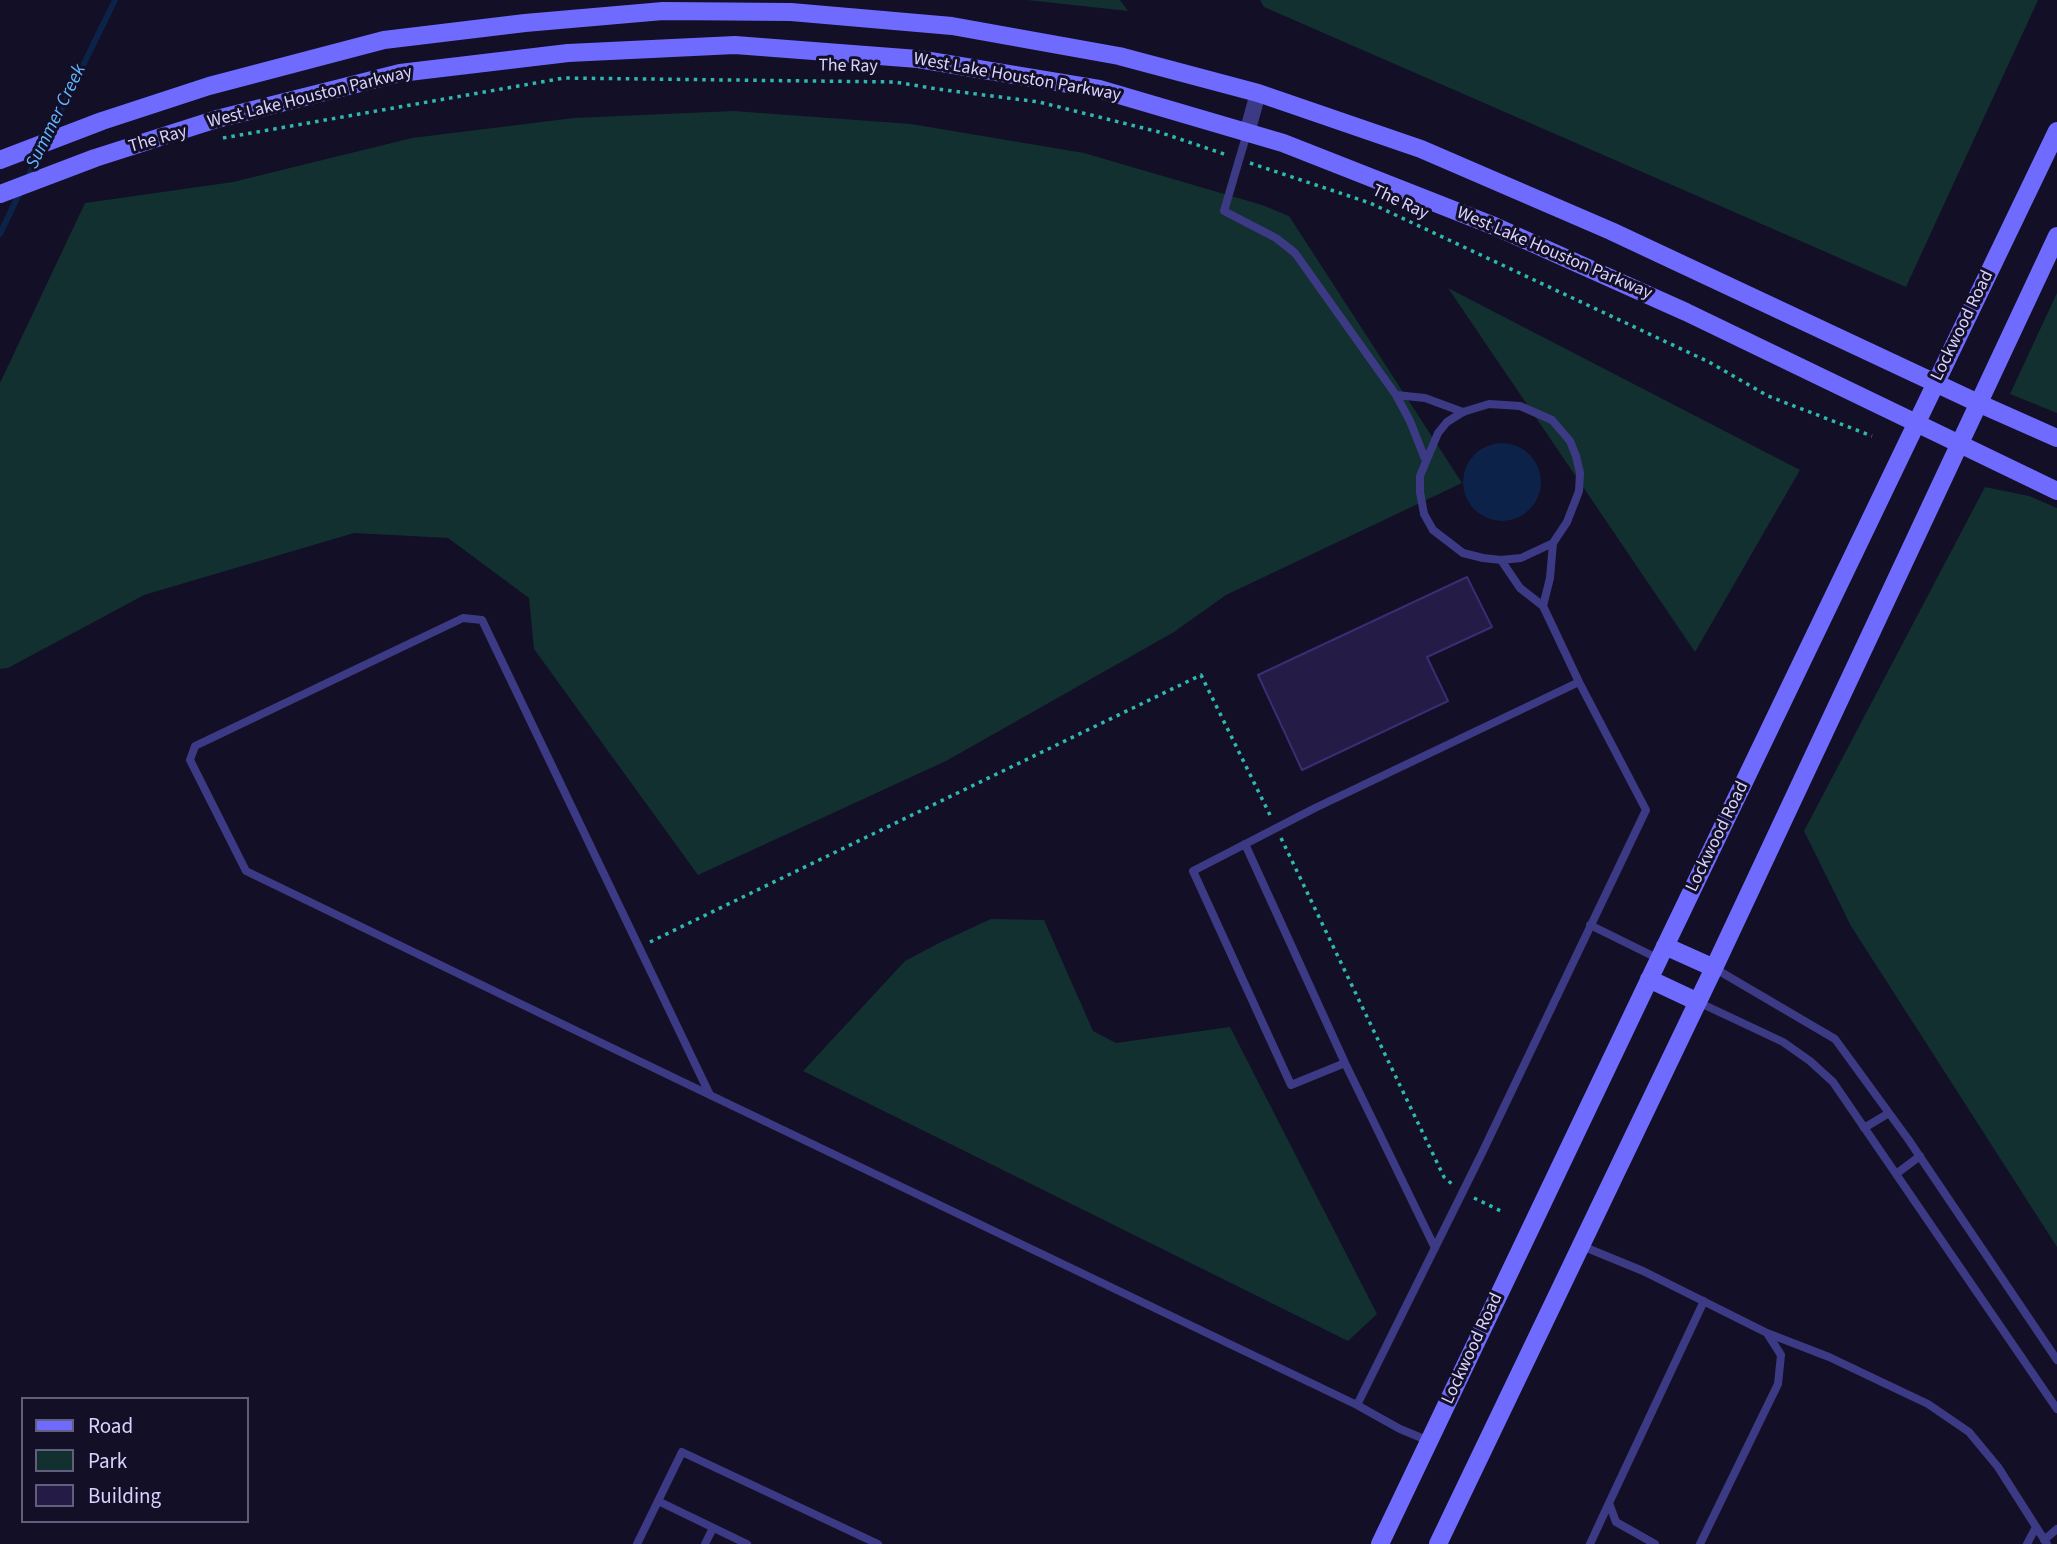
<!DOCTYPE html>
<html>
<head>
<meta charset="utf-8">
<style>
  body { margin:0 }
  #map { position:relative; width:2057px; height:1544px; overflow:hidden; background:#130f26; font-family:"Source Sans 3",sans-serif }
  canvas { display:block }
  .legend { position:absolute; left:21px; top:1397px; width:228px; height:126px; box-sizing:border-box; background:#130f26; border:2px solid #625e7d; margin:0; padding:9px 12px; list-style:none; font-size:21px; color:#d9d4ff }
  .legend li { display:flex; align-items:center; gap:14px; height:35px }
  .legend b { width:35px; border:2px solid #625e7d }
</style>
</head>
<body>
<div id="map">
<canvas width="2057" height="1544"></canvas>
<ul class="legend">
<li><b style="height:9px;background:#6f6bff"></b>Road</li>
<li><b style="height:19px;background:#12302f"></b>Park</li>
<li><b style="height:19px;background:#241b47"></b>Building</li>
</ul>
</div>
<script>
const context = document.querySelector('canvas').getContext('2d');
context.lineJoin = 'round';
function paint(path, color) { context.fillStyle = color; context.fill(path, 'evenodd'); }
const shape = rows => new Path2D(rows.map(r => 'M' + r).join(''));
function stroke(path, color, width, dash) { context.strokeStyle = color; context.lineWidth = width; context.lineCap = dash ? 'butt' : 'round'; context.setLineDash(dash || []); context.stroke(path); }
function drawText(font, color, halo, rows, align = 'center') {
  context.font = font + ' "Source Sans 3",sans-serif'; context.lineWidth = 6; context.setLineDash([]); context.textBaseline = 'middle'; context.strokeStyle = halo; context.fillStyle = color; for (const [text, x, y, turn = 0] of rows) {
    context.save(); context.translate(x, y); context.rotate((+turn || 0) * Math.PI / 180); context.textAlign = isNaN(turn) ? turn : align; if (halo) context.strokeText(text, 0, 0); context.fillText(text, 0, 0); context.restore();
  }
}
paint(shape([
  [1027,0,1120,0,1128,11],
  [1260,0,2038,0,1906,287,1264,7],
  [734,111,911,124,1084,153,1262,205,1289,216,1462,483,1226,595,1174,632,946,761,698,875,534,649,529,598,448,538,354,533,144,595,8,668,0,669,0,383,85,203,233,182,412,138,574,118],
  [1448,288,1800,470,1695,652],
  [2057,293,2057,413,2010,394],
  [1985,487,2029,496,2057,508,2057,1247,1851,926,1804,831],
  [991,919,1044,920,1093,1031,1116,1043,1230,1027,1377,1314,1348,1341,803,1071,905,961,941,942]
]), '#12302f');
paint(shape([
  '1463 482a39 39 0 1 1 78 0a39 39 0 1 1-78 0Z'
]), '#0c2248');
stroke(shape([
  [48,137,115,0],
  [26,181,41,149],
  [0,234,21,190]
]), '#0c2248', 6);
const building = shape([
  [1467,577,1492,627,1427,657,1448,701,1302,770,1258,675,1467,577]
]);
paint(building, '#241b47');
stroke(building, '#3b2d73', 2);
stroke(shape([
  [223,138,564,78,895,82,937,89,1039,102,1159,132,1227,155],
  [1250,163,1370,203,1709,362,1768,396,1872,436],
  [1281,838,1444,1177,1453,1185],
  [650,942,1201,675,1270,815],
  [1474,1198,1501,1211]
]), '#2fb8b0', 3.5, [3.5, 5]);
stroke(shape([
  [1247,133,1224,211,1276,238,1295,253,1396,395,1410,421,1425,459],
  [1396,395,1425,398,1463,412],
  [1501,560,1520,588,1543,606,1579,682],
  [1543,606,1550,578,1553,543,1567,522,1579,491,1580,473,1576,456,1570,441,1552,420,1520,406,1489,404,1463,412,1447,422,1438,433,1420,476,1420,492,1424,514,1433,530,1463,553,1483,558,1501,560,1521,558,1553,543],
  [1245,844,1345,1063,1435,1248],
  [1590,925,1659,959],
  [1714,968,1835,1039,1908,1139,2057,1360],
  [1698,1002,1783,1042,1810,1061,1833,1082,2057,1409],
  [1345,1063,1291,1085,1193,871,1315,808,1579,682,1646,810,1482,1153,1357,1405,1400,1429,1429,1441],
  [710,1095,482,620,463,618,195,746,190,760,246,871,583,1034,710,1095,1357,1405],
  [1864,1128,1889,1113],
  [1896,1174,1920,1156],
  [1582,1246,1643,1271,1767,1333,1781,1355,1778,1384,1700,1544],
  [1767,1333,1829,1357,1928,1404,1969,1432,1998,1467,2047,1544],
  [658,1501,747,1544],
  [2044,1540,2057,1529],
  [637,1544,682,1452,878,1544],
  [705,1544,713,1528],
  [1590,1544,1609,1503],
  [1655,1544,1616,1522,1609,1503,1704,1301],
  [2027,1544,2036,1527]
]), '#3d3a85', 8);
stroke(shape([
  [1247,133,1258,93]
]), '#3d3a85', 16);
stroke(shape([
  [0,160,102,121,209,86,384,40,525,23,663,11,791,12,952,26,1119,56,1258,93,1421,149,1611,231,1978,403,2057,438],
  [0,194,95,158,217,119,400,73,568,53,735,45,918,59,1099,89,1283,143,1494,226,1686,312,2057,491],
  [1665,946,1714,968],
  [1649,979,1698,1002],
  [1380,1544,1659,959,2057,131],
  [1438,1544,1714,968,2057,236]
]), '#6f6bff', 18);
drawText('18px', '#d9d4ff', '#130f26', [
  ["The Ray",848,67,1],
  ["West Lake Houston Parkway",1017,78,10],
  ["West Lake Houston Parkway",310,98,-14],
  ["The Ray",158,140,-16],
  ["The Ray",1400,203,25],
  ["West Lake Houston Parkway",1554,254,23],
  ["Lockwood Road",1963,326,-64],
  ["Lockwood Road",1718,837,-64],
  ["Lockwood Road",1473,1349,-65]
]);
drawText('italic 19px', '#62b6ff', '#130f26', [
  ["Summer Creek",57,117,-64]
]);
</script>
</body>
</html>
